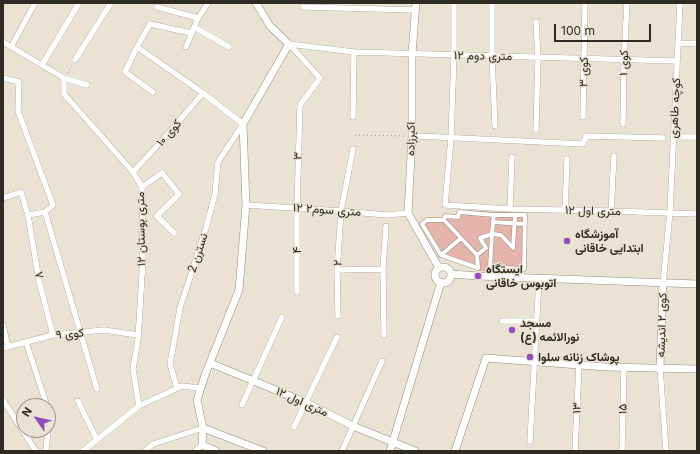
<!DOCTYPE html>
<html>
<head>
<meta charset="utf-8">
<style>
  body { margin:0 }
  #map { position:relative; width:700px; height:454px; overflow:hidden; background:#eae3d3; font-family:Inter,sans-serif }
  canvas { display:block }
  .frame { position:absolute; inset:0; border:4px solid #2e2b25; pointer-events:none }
  .north { position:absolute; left:16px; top:398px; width:40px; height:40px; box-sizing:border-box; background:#eae3d3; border:1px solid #9f998d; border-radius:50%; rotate:304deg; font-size:11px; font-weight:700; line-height:16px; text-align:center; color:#2e2b25 }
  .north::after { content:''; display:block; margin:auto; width:14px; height:18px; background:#934bbe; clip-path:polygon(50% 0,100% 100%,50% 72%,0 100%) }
  .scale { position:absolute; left:554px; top:24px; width:97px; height:18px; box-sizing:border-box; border:2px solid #2e2b25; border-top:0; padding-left:5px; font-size:12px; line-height:14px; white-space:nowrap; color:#2e2b25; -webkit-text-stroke:3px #eae3d3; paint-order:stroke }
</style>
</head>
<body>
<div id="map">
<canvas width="700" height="454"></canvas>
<div class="frame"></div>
<div class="north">N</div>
<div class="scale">100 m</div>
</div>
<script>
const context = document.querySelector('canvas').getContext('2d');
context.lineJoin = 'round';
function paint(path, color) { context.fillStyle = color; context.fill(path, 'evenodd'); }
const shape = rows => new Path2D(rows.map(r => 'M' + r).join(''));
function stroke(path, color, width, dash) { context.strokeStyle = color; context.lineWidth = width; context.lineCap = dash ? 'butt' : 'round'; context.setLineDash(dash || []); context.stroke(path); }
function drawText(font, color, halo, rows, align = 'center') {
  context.font = font + ' Inter,Vazirmatn,sans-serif'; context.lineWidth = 3; context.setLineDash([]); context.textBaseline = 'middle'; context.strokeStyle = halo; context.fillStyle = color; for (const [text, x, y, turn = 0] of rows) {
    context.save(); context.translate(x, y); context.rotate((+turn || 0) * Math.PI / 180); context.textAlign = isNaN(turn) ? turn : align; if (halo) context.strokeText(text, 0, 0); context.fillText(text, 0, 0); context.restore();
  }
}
paint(shape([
  [458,210,527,213,525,272,478,271,439,257,419,223,428,217,442,218,443,214,456,214]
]), '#e5b5ab');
const pedestrian = shape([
  [494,215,493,222,492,234,490,267,524,269,525,215,494,215,459,212,458,217,445,216,444,220,477,255,486,248,480,238,492,234,501,235,513,248,515,216],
  [444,220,427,220,422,224,441,255,460,239],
  [493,222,524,224],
  [441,255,478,268,477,255]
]);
const minor = shape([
  [454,3,454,56,451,138,445,205,510,209,611,211,697,214],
  [492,3,492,57,495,126],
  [157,7,198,18],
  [303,7,416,10],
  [536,22,538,58,536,130],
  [194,27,229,47],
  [3,42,64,78,64,94,133,172,142,187,143,259,138,339,133,369,139,406],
  [289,44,354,52,677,61],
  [289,44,320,78,300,105,297,208,297,292],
  [678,44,697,43],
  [11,47,35,3],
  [137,47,125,72,153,92],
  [186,47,198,18,208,3],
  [75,60,111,3],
  [42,65,79,3],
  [3,78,19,82,18,111,53,205,45,212,97,389],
  [64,78,87,85],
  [353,117,354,52],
  [583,117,585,3],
  [623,124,624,60,627,3],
  [418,136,583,144,586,136,663,138],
  [674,137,697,137],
  [133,172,167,135,203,93],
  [142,187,162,173,179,194,157,216,174,233],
  [3,198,21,192,28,215,39,281,53,335],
  [246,205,341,211,387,215,408,213],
  [510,209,512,157],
  [565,210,567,159],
  [611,211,614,156],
  [28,215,45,212],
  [337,270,383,269],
  [663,283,670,212,680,3],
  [338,316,337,270,341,211,353,149],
  [502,321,536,321],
  [3,325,8,347],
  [384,335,383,269,386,226],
  [26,342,47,406],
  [3,348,53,335,104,330,138,335],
  [660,368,666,451],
  [177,388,170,364,180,308,206,228,215,194,218,162,243,124,203,93,137,47,150,24,191,33],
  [3,400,36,451],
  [78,401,97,440],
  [242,405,282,317],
  [294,427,337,337],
  [530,441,539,279],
  [46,451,48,430],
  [83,451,139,406,182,386,200,388],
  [145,451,153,444,203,428],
  [195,451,202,445],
  [342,451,382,361],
  [575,451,579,365],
  [622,451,624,367]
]);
const tertiary = shape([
  [416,3,412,54,412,136,408,213,439,268],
  '435 275a8 8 0 1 1 16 0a8 8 0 1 1-16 0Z',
  [451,274,478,276,697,284],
  [210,363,307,403,353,426,415,451],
  [660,368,663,283],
  [203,428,263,451],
  [216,451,202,445,203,428,197,400,205,375,239,290,246,205,243,124,289,44,270,26,256,3],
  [390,451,441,282],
  [455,451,486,358,606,367,697,369]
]);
stroke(pedestrian, '#948d7e', 5);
stroke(minor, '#948d7e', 6);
stroke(tertiary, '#948d7e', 8);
stroke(shape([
  [67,73,72,66],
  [355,135,405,136]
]), '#a19b8f', 1, [1, 3]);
stroke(pedestrian, '#fff', 4);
stroke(minor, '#fff', 5.5);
stroke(tertiary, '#fff', 7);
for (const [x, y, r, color] of [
  [567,241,4,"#934bbe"],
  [478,276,4,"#934bbe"],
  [512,330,4,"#934bbe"],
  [530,357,4,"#934bbe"]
]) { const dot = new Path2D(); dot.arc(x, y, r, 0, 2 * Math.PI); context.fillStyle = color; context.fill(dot); stroke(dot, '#eae3d3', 1.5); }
drawText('12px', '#2e2b25', '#eae3d3', [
  ["۱۲ متری دوم",483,56,1],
  ["کوی ۱",624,63,-88],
  ["کوی ۳",584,72,-89],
  ["کوچه طاهری",675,108,-87],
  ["کوی ۱۰",169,133,-49],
  ["اکبرزاده",411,139,-89],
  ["۳",298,156,-88],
  ["۱۲ متری سوم۲",327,210,4],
  ["۱۲ متری اول",593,211,1],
  ["۱۲ متری بوستان",141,229,-91],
  ["۴",297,250,-90],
  ["نسترن 2",198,253,-72],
  ["۲",338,263,-87],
  ["۷",39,275,79],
  ["کوی ۲ اندیشه",662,325,-88],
  ["کوی ۹",70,334,-5],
  ["۱۲ متری اول",302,402,24],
  ["۱۳",577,408,-88],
  ["۱۵",623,409,-89]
]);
drawText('bold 12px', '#2e2b25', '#eae3d3', [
  ["آموزشگاه",575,234],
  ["ابتدایی خاقانی",575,248],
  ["ایستگاه",486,269],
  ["اتوبوس خاقانی",486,283],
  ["مسجد",520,323],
  ["نورالائمه (ع)",520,337],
  ["پوشاک زنانه سلوا",538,357]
], 'left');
</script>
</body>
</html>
